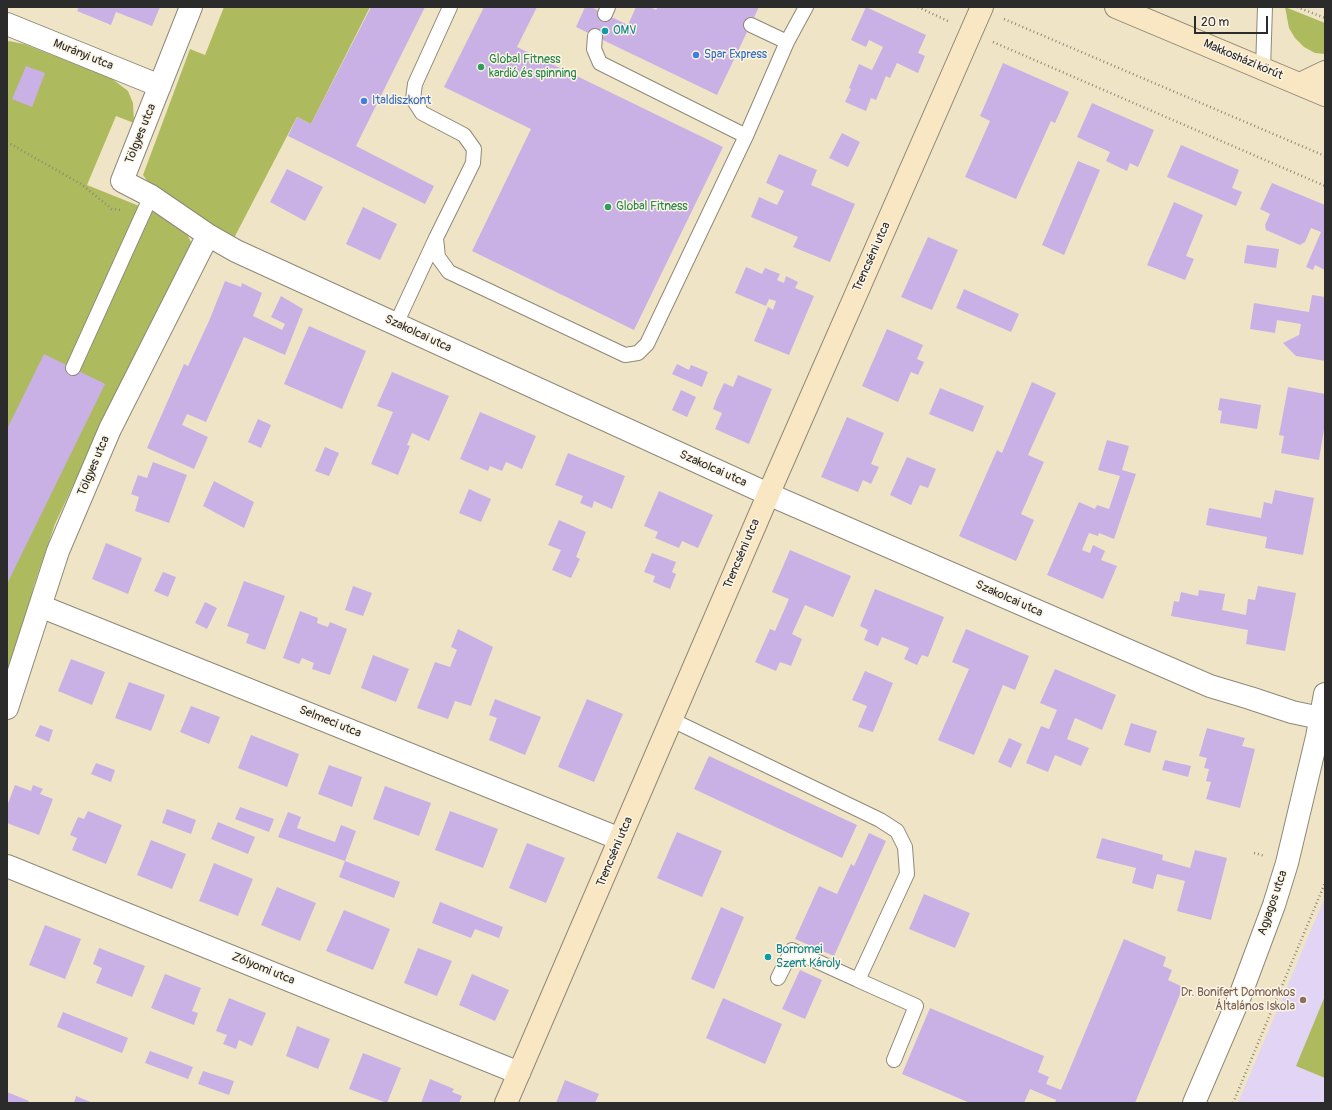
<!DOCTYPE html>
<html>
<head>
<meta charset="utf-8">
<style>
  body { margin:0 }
  #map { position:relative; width:1332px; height:1110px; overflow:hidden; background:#f0e4c6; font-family:Pangolin,sans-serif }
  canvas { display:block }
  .frame { position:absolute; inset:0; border:8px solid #2b2b2b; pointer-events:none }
  .scale { position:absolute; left:1194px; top:16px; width:74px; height:18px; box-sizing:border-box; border:2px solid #2b2b2b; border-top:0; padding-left:5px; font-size:12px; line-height:14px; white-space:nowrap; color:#2b2b2b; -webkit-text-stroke:3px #fcf5e5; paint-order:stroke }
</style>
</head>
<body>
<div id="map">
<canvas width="1332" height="1110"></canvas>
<div class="frame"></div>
<div class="scale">20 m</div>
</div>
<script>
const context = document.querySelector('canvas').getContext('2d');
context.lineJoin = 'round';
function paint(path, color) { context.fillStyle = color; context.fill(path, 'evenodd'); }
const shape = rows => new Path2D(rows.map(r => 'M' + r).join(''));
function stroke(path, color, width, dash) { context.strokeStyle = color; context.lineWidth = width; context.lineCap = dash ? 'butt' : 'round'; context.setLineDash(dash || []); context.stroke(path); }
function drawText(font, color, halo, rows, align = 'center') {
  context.font = font + ' Pangolin,sans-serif'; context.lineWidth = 3; context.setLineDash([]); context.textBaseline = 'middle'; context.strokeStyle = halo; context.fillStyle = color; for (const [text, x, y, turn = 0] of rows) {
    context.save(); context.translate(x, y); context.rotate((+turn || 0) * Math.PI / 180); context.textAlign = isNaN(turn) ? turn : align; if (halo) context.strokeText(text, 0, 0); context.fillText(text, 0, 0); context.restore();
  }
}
paint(shape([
  [1325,897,1325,1103,1238,1103]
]), '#e1d4f4');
paint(shape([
  [224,7,370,7,311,124,297,117,233,240,153,189,143,175,190,49,205,55],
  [1285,7,1325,23,1325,54,1315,53,1304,47,1295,38,1289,28],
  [9,41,24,44,111,78,128,91,133,103,134,123,116,116,87,185,164,216,185,230,191,242,189,254,94,441,55,524,34,585,15,671,7,691,7,42],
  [1325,996,1325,1078,1296,1066]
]), '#adbb5e');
paint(shape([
  [79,7,160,7,152,26,116,12,111,25,77,11],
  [371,7,425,7,356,146,434,186,425,204,288,136,297,117,311,124],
  [484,7,537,7,517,47,723,147,634,330,472,251,531,129,444,87],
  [585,7,591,7,628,25,636,7,650,7,656,10,658,7,759,7,717,95,576,27],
  [866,7,926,35,918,53,925,56,918,73,897,63,890,78,886,76,876,100,871,98,866,111,845,102,851,89,849,88,859,64,872,70,883,47,869,40,866,47,851,40],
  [1003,63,1069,92,1055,123,1051,121,1016,199,965,177,990,121,980,116],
  [26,66,45,73,32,107,12,99],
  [1092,103,1154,130,1138,167,1130,163,1127,171,1106,161,1110,152,1077,137],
  [842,133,860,142,848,167,829,158],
  [1181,145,1239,170,1232,188,1242,192,1236,206,1167,177],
  [779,154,817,170,811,185,855,204,830,262,793,247,798,237,751,217,759,197,777,205,784,191,766,183],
  [1078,161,1100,170,1064,255,1042,245],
  [287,169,323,187,305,221,270,202],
  [1272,183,1325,205,1325,270,1315,265,1313,270,1306,267,1321,232,1311,228,1305,242,1300,245,1266,230,1265,225,1270,214,1260,209],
  [1174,202,1203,215,1186,256,1194,259,1185,280,1147,265],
  [363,207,397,224,380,260,346,244],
  [928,237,958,250,932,310,901,297],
  [1247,245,1279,249,1276,268,1244,263],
  [746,267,762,274,765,268,780,274,777,280,784,283,786,276,798,282,795,288,814,296,789,355,754,341,768,307,773,310,776,301,769,299,766,306,735,293],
  [225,281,241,287,242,283,262,293,253,316,282,330,285,324,271,317,281,296,303,309,285,355,244,337,206,422,187,414,182,425,208,437,194,469,147,448,184,364,188,366,209,321],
  [964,289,1019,314,1011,332,956,308],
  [1312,295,1325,297,1325,361,1296,356,1283,343,1299,335,1301,324,1277,320,1275,333,1250,329,1254,303,1309,312],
  [309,326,366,351,342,409,284,384],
  [887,329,923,345,917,359,924,362,918,375,911,372,898,402,862,386],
  [44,354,105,384,7,584,7,429],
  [677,364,689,370,691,365,708,372,702,387,672,374],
  [392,372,449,396,429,441,412,433,407,445,410,446,398,475,371,464,393,412,377,406],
  [738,375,772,389,749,444,715,429,722,413,713,409,717,398,724,383,733,387],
  [1032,382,1056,393,1028,455,1044,462,1021,514,1034,520,1016,561,959,536,997,450,1002,453],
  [1288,387,1325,394,1325,423,1319,460,1281,453,1284,436,1279,435],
  [940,388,984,406,973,432,929,414],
  [681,390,696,397,687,417,672,410],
  [1220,398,1261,405,1257,429,1220,423,1222,411,1218,410],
  [480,412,536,436,522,469,506,462,502,471,490,466,488,471,460,459],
  [847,417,884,433,871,464,879,467,871,484,863,480,858,492,821,477],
  [258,419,271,425,261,448,248,442],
  [1107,440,1129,446,1122,470,1136,474,1114,539,1099,533,1098,536,1089,533,1082,550,1090,553,1093,545,1105,551,1101,560,1117,566,1103,599,1047,575,1079,502,1095,509,1097,505,1109,509,1120,476,1098,470],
  [325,447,339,453,329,476,315,471],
  [568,453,625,476,612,509,594,501,592,508,580,503,583,496,555,485],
  [907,457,936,469,928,488,920,485,911,505,890,495],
  [153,462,187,475,169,523,135,511,139,497,131,494,138,475,147,478],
  [214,481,254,502,244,528,203,506],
  [469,489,491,499,481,522,459,513],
  [1275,490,1314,498,1303,555,1265,548,1267,537,1206,525,1209,508,1261,518,1264,502,1272,504],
  [659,491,713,515,698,548,682,541,679,548,655,538,658,532,644,526],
  [559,520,586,532,576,557,580,559,571,578,552,570,561,550,548,545],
  [106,543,142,558,128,594,92,579],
  [790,550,851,576,833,617,805,605,792,634,802,639,791,666,780,662,776,671,755,662,770,629,775,631,789,599,772,592],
  [652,553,676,562,672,572,676,574,670,589,653,582,655,576,644,572],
  [163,572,176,577,168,597,154,591],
  [244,581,285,596,265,650,246,643,249,634,227,626],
  [353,586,372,593,363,616,345,610],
  [1258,586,1296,593,1285,651,1246,644,1248,630,1171,616,1174,601,1179,602,1181,592,1198,596,1199,590,1225,594,1222,610,1246,615,1248,599,1255,600],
  [875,589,944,617,928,657,922,655,917,665,904,659,909,648,882,637,878,646,864,640,868,630,860,626],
  [205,602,217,608,207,629,195,623],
  [300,611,318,618,317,623,328,627,330,622,347,629,330,675,312,669,314,663,302,658,299,664,283,658],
  [458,629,493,647,471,706,455,701,448,719,417,708,435,662,450,667,457,650,451,647],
  [966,629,1029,656,1015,690,1003,685,974,755,938,740,969,669,952,662],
  [373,655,409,669,396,702,361,688],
  [71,659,105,672,92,705,58,691],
  [1055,669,1116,695,1102,730,1075,718,1067,739,1089,748,1081,766,1055,755,1048,772,1026,763,1041,726,1049,729,1057,710,1040,703],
  [865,671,893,683,873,732,858,727,867,706,852,700],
  [129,682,165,695,151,731,115,718],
  [495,699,541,717,525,755,489,740,497,718,489,715],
  [587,699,623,714,594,782,558,767],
  [191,706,220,717,209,744,180,732],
  [1131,723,1157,731,1150,753,1124,745],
  [40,725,53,730,49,742,35,736],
  [1207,728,1245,738,1242,746,1255,749,1240,808,1206,799,1211,782,1206,781,1209,769,1204,768,1207,758,1199,756],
  [251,735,299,754,287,787,238,768],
  [1009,738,1022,744,1011,768,998,762],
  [709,756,857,825,842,858,694,789],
  [1165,760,1191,766,1188,777,1162,770],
  [96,763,115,770,111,782,91,774],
  [329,765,362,777,352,807,318,794],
  [15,785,31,791,33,785,43,789,40,794,53,799,39,835,7,823,7,806],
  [385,786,431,803,419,836,373,819],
  [240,807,274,819,269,832,235,819],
  [167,809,196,820,191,834,162,823],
  [88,811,122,825,106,864,72,850,77,838,70,835,78,817,84,819],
  [450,811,498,829,483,868,435,850],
  [288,812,301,817,297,828,335,842,341,825,356,831,345,861,400,882,394,898,339,877,345,861,278,837],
  [218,822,255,837,248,854,211,839],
  [677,832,722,851,702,897,657,878],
  [869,833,886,841,834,956,795,939,819,886,837,894,851,864,854,866],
  [1102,838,1163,855,1162,860,1190,868,1195,850,1227,858,1211,920,1177,911,1185,881,1157,874,1153,889,1132,883,1136,868,1096,858],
  [151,840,186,854,172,889,137,875],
  [527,843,565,858,546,903,509,888],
  [214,863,253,879,238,916,199,901],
  [277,887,316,903,300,941,261,925],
  [924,894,970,913,955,948,909,929],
  [440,902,503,927,499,938,475,929,471,938,432,923],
  [721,907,744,917,714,989,691,979],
  [344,910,390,929,373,970,326,951],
  [45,925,81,939,65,979,29,965],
  [1124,939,1166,957,1163,966,1172,970,1168,980,1183,987,1135,1103,1055,1103,1056,1100,1030,1089,1024,1103,970,1103,902,1074,930,1008,1044,1056,1038,1072,1049,1077,1046,1084,1061,1090],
  [99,948,145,966,132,997,96,983,102,968,93,964],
  [418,948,452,961,437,996,404,983],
  [800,970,822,980,805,1019,782,1009],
  [165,974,201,988,192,1011,198,1013,194,1025,151,1008],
  [472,974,509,990,495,1021,459,1005],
  [229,998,266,1013,252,1046,239,1040,236,1049,223,1044,227,1035,216,1031],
  [723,998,782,1024,765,1064,706,1038],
  [63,1012,128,1038,122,1053,57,1027],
  [297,1026,330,1039,318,1069,286,1056],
  [150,1051,193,1067,188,1079,145,1063],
  [363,1053,401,1068,387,1103,349,1089],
  [203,1071,234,1081,229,1095,198,1084],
  [430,1079,454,1089,452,1092,462,1096,459,1103,421,1103],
  [565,1080,599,1094,595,1103,556,1103],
  [7,1092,29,1101,28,1103,7,1103],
  [76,1096,93,1103,74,1103]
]), '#c9b1e6');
const lane = shape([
  [450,7,415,84,413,99,422,113,464,135,474,149,473,163,436,238,438,257,449,272,625,355,638,353,647,344,746,136,787,42],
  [605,14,608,7],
  [751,25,787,42,806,7],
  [595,36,594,49,600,63,746,136],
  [1263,69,1265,7],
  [396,324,436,238],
  [73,368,151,196],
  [672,720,880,820,897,831,905,847,907,874,858,980,792,950,778,978],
  [858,980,916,1006,894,1060]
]);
const street = shape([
  [191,7,122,181,151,196,208,235,236,251,768,494,1210,686,1250,698,1292,712,1320,718],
  [7,24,160,86],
  [40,606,620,839],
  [7,708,58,551,110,429,208,235],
  [7,866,519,1073],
  [1194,1103,1240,996,1274,905,1287,863,1317,737,1325,694]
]);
const secondary = shape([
  [1116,7,1325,95],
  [1300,84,1325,72],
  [506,1103,775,479,982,7]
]);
stroke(lane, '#8e8878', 16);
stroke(street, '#8e8878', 24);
stroke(secondary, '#8e8878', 24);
stroke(shape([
  [918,7,950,22],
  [1297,7,1325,18],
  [1004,19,1325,156],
  [993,42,1325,186],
  [7,142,81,184,112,209,123,210],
  [1254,853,1265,856],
  [1233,1103,1325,883]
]), '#8e8878', 2.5, [1, 3]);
stroke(lane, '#fff', 14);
stroke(street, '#fff', 22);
stroke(secondary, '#f9e7c3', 22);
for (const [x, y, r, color] of [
  [605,31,4,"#0f9aa8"],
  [696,55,4,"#3f7fe0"],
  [481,67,4,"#2e9e5b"],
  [364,101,4,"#3f7fe0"],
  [608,207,4,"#2e9e5b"],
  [768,957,4,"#0f9aa8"],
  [1303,1000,4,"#8d6e63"]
]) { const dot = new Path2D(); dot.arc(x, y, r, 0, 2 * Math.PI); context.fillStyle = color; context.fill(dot); stroke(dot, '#fcf5e5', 1.5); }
drawText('12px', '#0d838f', '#fcf5e5', [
  ["OMV",613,31],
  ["Borromei",776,950],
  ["Szent Károly",776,964]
], 'left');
drawText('12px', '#2b2b2b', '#fcf5e5', [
  ["Murányi utca",83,55,22],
  ["Makkosházi körút",1243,60,23],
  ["Tölgyes utca",141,134,-68],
  ["Trencséni utca",872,257,-66],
  ["Szakolcai utca",418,334,25],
  ["Tölgyes utca",94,466,-67],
  ["Szakolcai utca",713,469,24],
  ["Trencséni utca",742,554,-67],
  ["Szakolcai utca",1009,599,24],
  ["Selmeci utca",330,722,22],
  ["Trencséni utca",615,852,-67],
  ["Agyagos utca",1273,903,-71],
  ["Zólyomi utca",263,969,22]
]);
drawText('12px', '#366cbe', '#fcf5e5', [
  ["Spar Express",704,55],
  ["Italdiszkont",372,101]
], 'left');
drawText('12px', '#27864d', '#fcf5e5', [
  ["Global Fitness",489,60],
  ["kardió és spinning",489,74],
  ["Global Fitness",616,207]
], 'left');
drawText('12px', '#785e54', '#fcf5e5', [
  ["Dr. Bonifert Domonkos",1295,993],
  ["Általános Iskola",1295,1007]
], 'right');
</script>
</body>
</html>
